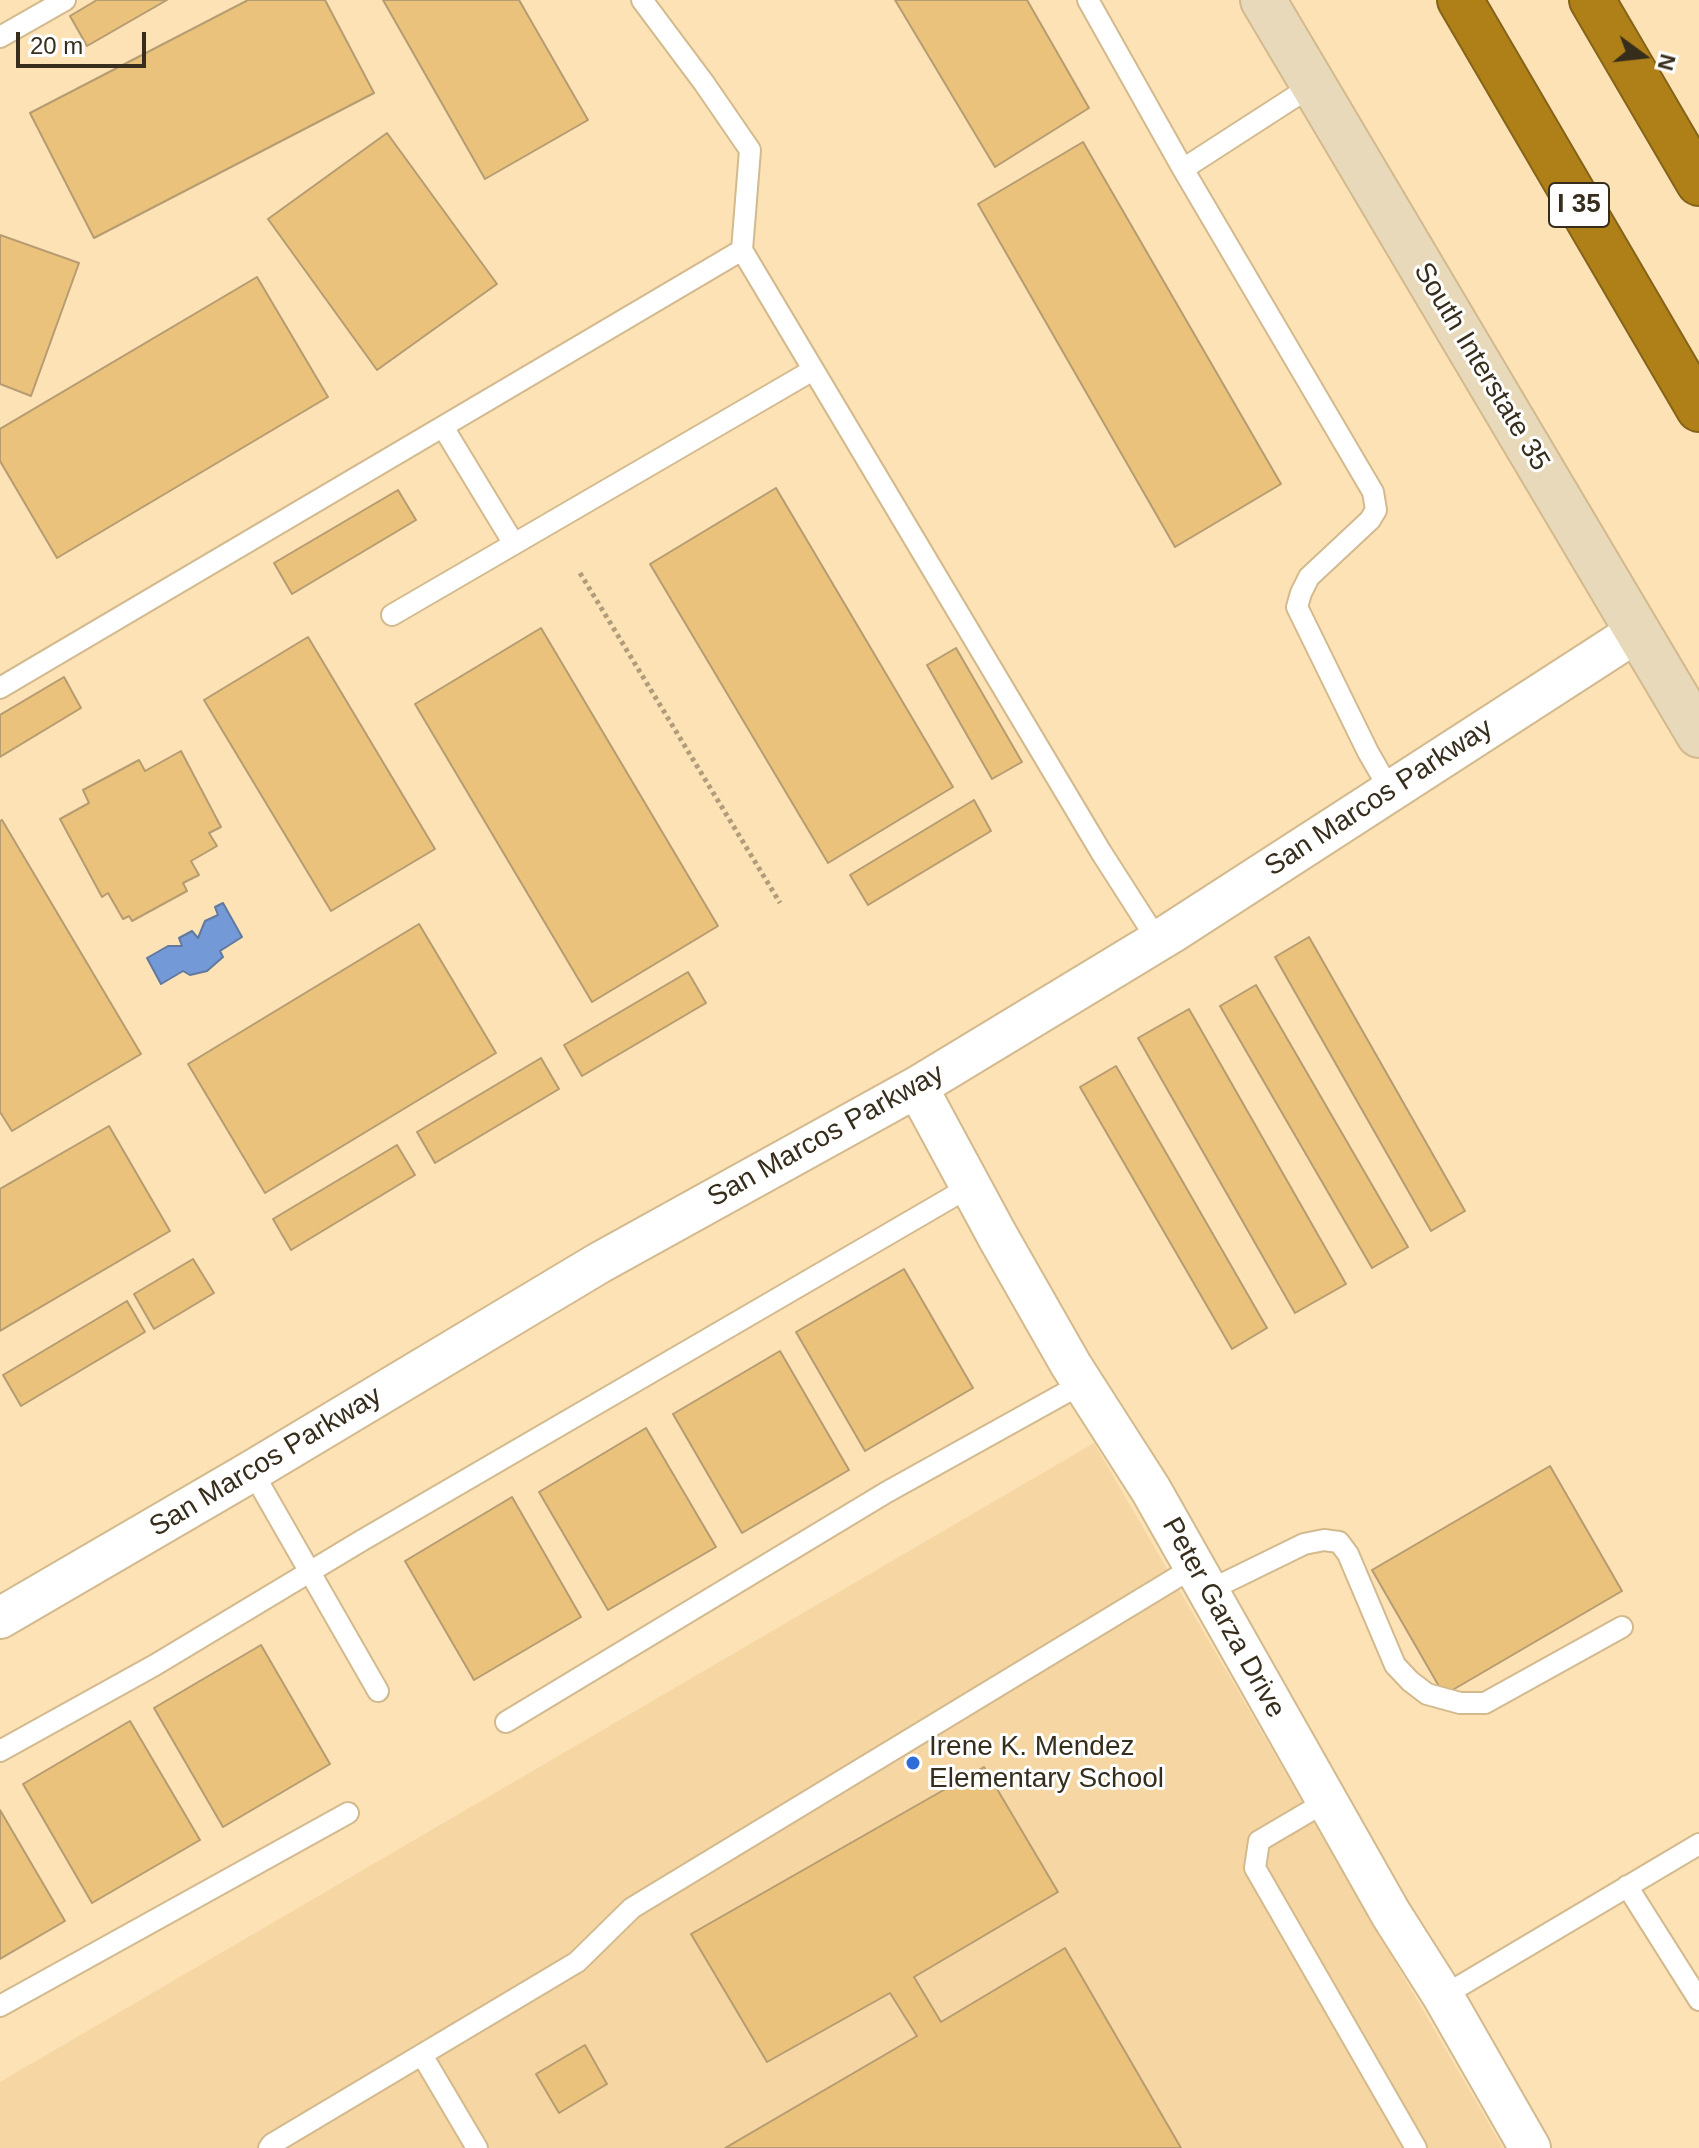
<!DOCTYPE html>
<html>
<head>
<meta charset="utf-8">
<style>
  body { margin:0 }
  #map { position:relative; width:1699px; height:2148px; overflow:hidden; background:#fce2b5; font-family:Arial,sans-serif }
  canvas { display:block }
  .north { position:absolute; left:1603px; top:16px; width:80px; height:80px; -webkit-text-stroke:6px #fff; paint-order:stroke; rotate:105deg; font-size:22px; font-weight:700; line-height:32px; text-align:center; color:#372d1c }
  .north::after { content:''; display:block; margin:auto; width:28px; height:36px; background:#372d1c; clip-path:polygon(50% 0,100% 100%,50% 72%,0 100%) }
  .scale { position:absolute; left:16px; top:32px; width:130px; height:36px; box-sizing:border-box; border:4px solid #372d1c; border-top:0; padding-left:10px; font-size:24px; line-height:28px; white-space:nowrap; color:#372d1c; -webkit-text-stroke:6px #fff; paint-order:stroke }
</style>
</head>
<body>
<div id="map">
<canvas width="1699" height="2148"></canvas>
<div class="north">N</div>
<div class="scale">20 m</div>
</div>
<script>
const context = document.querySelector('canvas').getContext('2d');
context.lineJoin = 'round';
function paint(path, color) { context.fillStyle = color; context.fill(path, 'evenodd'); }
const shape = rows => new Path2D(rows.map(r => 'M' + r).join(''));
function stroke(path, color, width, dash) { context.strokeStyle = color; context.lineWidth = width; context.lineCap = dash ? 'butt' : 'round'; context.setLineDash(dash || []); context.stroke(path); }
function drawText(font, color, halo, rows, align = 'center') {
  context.font = font + ' Arial,sans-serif'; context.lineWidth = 6; context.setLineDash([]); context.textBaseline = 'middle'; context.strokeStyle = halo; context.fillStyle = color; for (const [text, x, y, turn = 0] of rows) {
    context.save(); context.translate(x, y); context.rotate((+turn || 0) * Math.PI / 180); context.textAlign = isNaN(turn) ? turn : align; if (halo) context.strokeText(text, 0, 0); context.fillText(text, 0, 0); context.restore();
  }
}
paint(shape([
  [1094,1443,1503,2148,0,2148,0,2082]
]), '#f6d7a3');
const water = shape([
  [223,903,242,937,220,951,223,957,207,971,190,975,183,971,161,984,147,958,168,946,182,946,179,938,192,931,198,938,205,921,218,915,215,907,223,903]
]);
paint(water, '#7499d7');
stroke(water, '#62799f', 2);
const building = shape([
  [97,0,167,0,87,46,70,16,97,0],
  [248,0,325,0,374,93,94,238,30,113,248,0],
  [383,0,519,0,588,120,485,179,383,0],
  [895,0,1027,0,1089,108,995,167,895,0],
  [387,133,497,284,377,370,268,219,387,133],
  [1083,142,1281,484,1175,547,978,204,1083,142],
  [0,235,79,263,31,396,0,384,0,235],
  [257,277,328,397,57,558,0,461,0,429,257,277],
  [776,488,953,787,828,863,650,564,776,488],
  [398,490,416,520,292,594,274,563,398,490],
  [541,628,718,926,592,1002,415,704,541,628],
  [308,637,435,849,331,911,204,700,308,637],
  [956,648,1022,762,992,779,927,665,956,648],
  [64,677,81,708,0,757,0,715,64,677],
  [181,751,221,827,209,833,217,846,191,861,199,875,183,883,187,891,132,921,129,916,123,919,108,893,102,897,60,819,89,803,83,790,139,760,145,771,181,751],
  [974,800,991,831,868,905,850,875,974,800],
  [2,820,141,1054,12,1131,0,1112,0,821,2,820],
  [419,924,496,1053,265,1193,188,1064,419,924],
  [1309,937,1465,1211,1431,1231,1275,957,1309,937],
  [688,972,706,1003,582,1076,564,1045,688,972],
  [1256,985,1408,1247,1372,1268,1220,1006,1256,985],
  [1189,1009,1346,1284,1295,1313,1138,1038,1189,1009],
  [541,1058,559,1089,435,1163,417,1132,541,1058],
  [1116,1066,1267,1328,1232,1349,1080,1087,1116,1066],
  [109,1126,170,1231,0,1331,0,1189,109,1126],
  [397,1145,415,1175,291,1250,273,1219,397,1145],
  [193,1259,214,1293,154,1329,134,1294,193,1259],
  [904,1269,973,1388,865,1451,796,1332,904,1269],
  [127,1301,145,1332,21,1406,3,1375,127,1301],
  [780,1351,849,1470,742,1533,673,1414,780,1351],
  [646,1428,716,1547,608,1610,539,1492,646,1428],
  [1550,1466,1622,1591,1444,1695,1372,1570,1550,1466],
  [512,1497,581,1617,474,1680,405,1561,512,1497],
  [261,1645,330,1764,223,1827,154,1708,261,1645],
  [130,1721,200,1840,92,1903,23,1784,130,1721],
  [984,1767,1058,1892,914,1977,941,2022,1065,1948,1181,2148,725,2148,917,2036,890,1993,767,2062,691,1934,984,1767],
  [0,1810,65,1921,0,1959,0,1810],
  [585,2045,607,2084,559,2113,536,2074,585,2045]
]);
paint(building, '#ebc27b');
stroke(building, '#b59c71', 2);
const lane = shape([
  [642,0,704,83,750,150,742,250,1101,852,1158,941],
  [1088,0,1183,169,1373,492,1376,510,1370,520,1309,577,1301,593,1297,607,1368,752,1390,790],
  [0,37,65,0],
  [1183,169,1313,85],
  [443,427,514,544],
  [392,615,813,370],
  [0,688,742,250],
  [252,1471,378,1691],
  [1208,1591,1304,1544,1324,1540,1339,1542,1348,1554,1395,1665,1410,1681,1427,1694,1460,1703,1485,1703,1622,1627],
  [506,1722,887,1492,1083,1383],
  [0,1751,155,1665,361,1541,971,1186],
  [1327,1801,1259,1841,1255,1868,1416,2148],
  [1627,1886,1699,2000],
  [1443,1996,1699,1844],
  [0,2006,348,1813],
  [422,2055,477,2148],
  [269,2148,272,2144,577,1962,632,1908,1194,1567]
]);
const street = shape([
  [917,1087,998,1237,1071,1365,1151,1490,1391,1914,1443,1996,1530,2148],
  [0,1618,252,1471,599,1263,917,1087,1171,933,1638,631]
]);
const secondary = shape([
  [1263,0,1699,735]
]);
const highway = shape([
  [1460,0,1699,409],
  [1592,0,1699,183]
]);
stroke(lane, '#d3ba8e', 24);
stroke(street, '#d3ba8e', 44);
stroke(secondary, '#d3ba8e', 48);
stroke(highway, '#856319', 48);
stroke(shape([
  [580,573,780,903]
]), '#b19d7b', 5, [4, 4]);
stroke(lane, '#fff', 20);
stroke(street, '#fff', 40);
stroke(secondary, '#e7d9ba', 44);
stroke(highway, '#af8018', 44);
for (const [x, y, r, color] of [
  [913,1763,8,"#2d6cd9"]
]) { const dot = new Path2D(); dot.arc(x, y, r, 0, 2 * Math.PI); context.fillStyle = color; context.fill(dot); stroke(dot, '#fff', 3); }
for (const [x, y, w] of [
  [1579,205,60]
]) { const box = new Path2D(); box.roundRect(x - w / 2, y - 22, w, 44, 6); context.fillStyle = '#fff'; context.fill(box); stroke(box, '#372d1c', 2); }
drawText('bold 26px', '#372d1c', null, [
  ["I 35",1579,205]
]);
drawText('28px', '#372d1c', '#fff', [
  ["South Interstate 35",1481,367,59],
  ["San Marcos Parkway",1379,798,-33],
  ["San Marcos Parkway",826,1136,-29],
  ["San Marcos Parkway",266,1462,-31],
  ["Peter Garza Drive",1223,1618,61]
]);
drawText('28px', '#372d1c', '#fff', [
  ["Irene K. Mendez",929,1747],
  ["Elementary School",929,1779]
], 'left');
</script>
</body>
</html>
